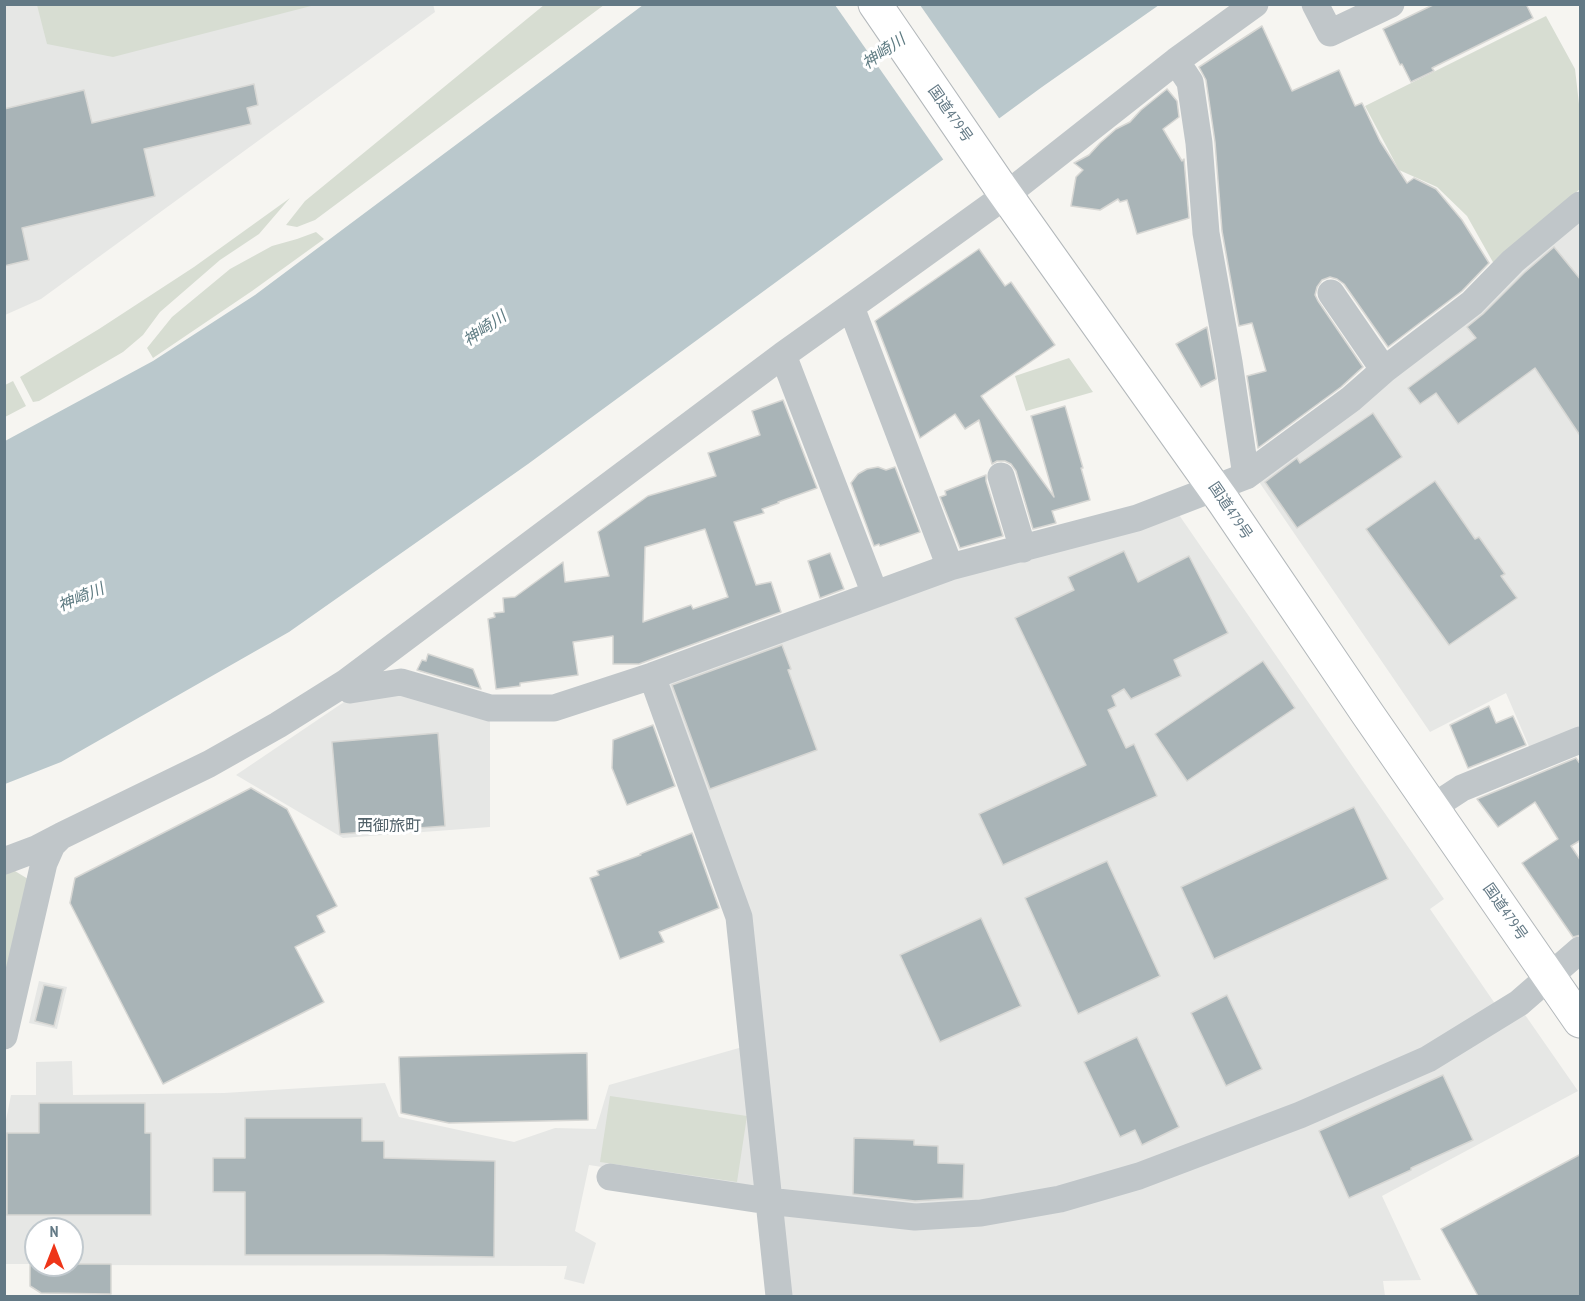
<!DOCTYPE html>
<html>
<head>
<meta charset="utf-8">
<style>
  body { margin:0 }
  #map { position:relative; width:1585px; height:1301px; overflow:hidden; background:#f6f5f1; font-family:"PT Sans Narrow",sans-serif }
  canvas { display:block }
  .frame { position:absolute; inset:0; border:6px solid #637985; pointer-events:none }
  .north { position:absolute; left:24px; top:1217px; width:60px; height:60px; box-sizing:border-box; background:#fff; border:2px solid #c1c9ce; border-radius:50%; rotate:0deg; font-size:16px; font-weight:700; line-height:24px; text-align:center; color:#637985 }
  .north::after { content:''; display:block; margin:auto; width:21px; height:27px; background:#ee3519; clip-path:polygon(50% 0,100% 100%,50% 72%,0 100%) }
</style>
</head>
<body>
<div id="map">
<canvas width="1585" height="1301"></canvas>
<div class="frame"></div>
<div class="north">N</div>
</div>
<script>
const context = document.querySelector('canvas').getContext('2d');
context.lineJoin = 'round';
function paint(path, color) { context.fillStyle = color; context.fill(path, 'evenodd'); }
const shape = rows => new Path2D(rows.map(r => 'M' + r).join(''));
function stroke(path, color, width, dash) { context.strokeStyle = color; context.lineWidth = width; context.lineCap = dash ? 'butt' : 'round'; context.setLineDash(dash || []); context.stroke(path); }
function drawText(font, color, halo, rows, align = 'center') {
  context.font = font + ' "PT Sans Narrow","Noto Sans JP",sans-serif'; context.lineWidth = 6; context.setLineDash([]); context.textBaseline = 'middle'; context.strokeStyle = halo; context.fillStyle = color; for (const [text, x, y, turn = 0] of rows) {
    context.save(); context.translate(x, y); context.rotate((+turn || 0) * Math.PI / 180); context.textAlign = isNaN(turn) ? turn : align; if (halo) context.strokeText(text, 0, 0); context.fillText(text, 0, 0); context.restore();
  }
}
paint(shape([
  [433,4,435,12,41,299,5,315,4,5],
  [1580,216,1580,730,1531,751,1506,693,1430,732,1255,476],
  [1177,512,1444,899,1430,909,1498,1008,1477,1022,1297,1107,1059,1192,914,1210,785,1196,774,1186,755,980,660,680,952,575],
  [393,691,490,716,490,827,343,838,236,775,344,702],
  [39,981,67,987,57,1029,29,1023],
  [1521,1009,1578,1091,1382,1196,1421,1280,1383,1281,1385,1296,790,1296,782,1217,788,1210,1063,1208],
  [746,1046,759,1191,589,1165,575,1231,596,1243,584,1284,564,1279,567,1266,72,1265,72,1229,36,1229,36,1264,5,1264,5,1125,11,1095,36,1095,36,1062,72,1061,73,1095,224,1093,385,1083,399,1117,514,1142,555,1128,596,1129,609,1085]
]), '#e6e7e5');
paint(shape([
  [37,5,37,4,315,5,113,57,47,44],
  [544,5,604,5,315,220,297,227,286,225,305,201],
  [1546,16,1575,69,1579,104,1580,108,1580,189,1494,264,1467,216,1437,187,1399,170,1365,106],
  [290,198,259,234,220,260,160,312,143,335,123,352,39,401,33,402,20,377,99,329,194,267],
  [316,232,324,239,252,291,153,358,147,348,172,317,230,269,272,246,297,239],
  [1069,358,1093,392,1026,411,1015,376],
  [13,381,26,406,5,417,5,385],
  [10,868,28,879,5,985,4,871],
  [610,1096,747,1116,737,1182,600,1162]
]), '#d7ddd2');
paint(shape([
  [643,5,1159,5,1042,87,528,464,289,632,61,762,5,784,5,441,153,361,255,295]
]), '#bac8cc');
paint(shape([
  [835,5,920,5,1001,121,945,162]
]), '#f6f5f1');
const building = shape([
  [1435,4,1526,4,1533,18,1432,68,1434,71,1411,82,1402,64,1400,65,1383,29,1435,4],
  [1262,26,1292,91,1339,70,1355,106,1362,103,1380,141,1407,183,1414,178,1436,189,1462,220,1489,263,1462,291,1388,347,1344,284,1337,279,1330,277,1322,280,1317,287,1315,295,1318,301,1363,367,1341,387,1258,448,1247,376,1266,371,1252,323,1239,326,1222,231,1215,142,1206,80,1199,67,1262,26],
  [254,84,258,105,247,108,251,124,144,149,155,196,22,228,29,260,4,266,4,109,84,90,92,123,254,84],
  [1167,89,1177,101,1179,117,1163,129,1182,161,1184,159,1189,218,1137,234,1127,200,1120,202,1118,199,1100,210,1071,206,1076,177,1083,170,1074,163,1089,155,1100,143,1116,129,1130,122,1141,110,1167,89],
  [1554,247,1581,280,1581,437,1535,368,1458,424,1436,393,1420,404,1408,388,1476,338,1467,327,1483,314,1524,273,1554,247],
  [979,249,1005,286,1011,282,1055,345,981,396,1054,497,1031,416,1065,406,1083,468,1081,468,1090,500,1052,511,1056,523,1033,529,1016,471,1011,464,1005,461,997,461,992,464,979,420,965,429,955,414,920,438,875,321,979,249],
  [1207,327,1216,379,1201,387,1176,344,1207,327],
  [783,400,817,488,778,502,779,503,762,509,764,513,734,522,756,585,771,582,781,612,639,664,613,664,613,636,573,642,578,675,520,683,520,686,496,689,488,619,495,617,494,613,504,612,503,598,515,597,563,562,565,582,609,576,598,532,648,496,716,476,708,453,760,435,752,411,783,400],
  [705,529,728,597,693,609,691,605,643,622,645,547,705,529],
  [1373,413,1402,457,1297,528,1265,482,1297,458,1300,463,1373,413],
  [878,467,886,470,895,467,920,532,880,546,879,544,874,546,851,483,858,474,867,469,878,467],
  [986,475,986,481,1003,536,960,548,940,497,946,495,945,491,986,475],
  [1435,481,1475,539,1479,537,1505,574,1501,576,1517,598,1449,645,1366,529,1435,481],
  [1124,551,1138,582,1189,556,1228,633,1174,660,1181,676,1131,699,1124,689,1112,696,1116,706,1108,710,1126,748,1134,744,1157,796,1003,865,979,814,1086,765,1015,618,1074,590,1068,577,1124,551],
  [830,553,844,589,820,598,808,561,830,553],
  [782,645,791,669,788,670,817,750,710,789,672,685,782,645],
  [428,654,473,669,481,689,417,670,422,660,426,661,428,654],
  [1263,661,1295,708,1187,781,1155,734,1263,661],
  [1489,706,1496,723,1513,716,1526,745,1468,768,1450,725,1489,706],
  [653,725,675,786,627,805,612,768,613,740,653,725],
  [438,733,445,826,340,834,332,742,438,733],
  [1576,758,1581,765,1581,840,1571,846,1581,861,1581,935,1573,937,1522,863,1558,839,1535,802,1498,827,1477,799,1576,758],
  [251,788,287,809,337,906,317,916,325,932,295,947,324,1002,163,1084,70,903,75,878,251,788],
  [1354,807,1388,879,1214,959,1181,887,1354,807],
  [692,833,719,908,659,932,664,942,620,959,590,878,599,875,597,871,641,855,640,854,692,833],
  [1107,861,1160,976,1078,1014,1025,898,1107,861],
  [981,918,1021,1006,940,1042,900,955,981,918],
  [44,985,63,989,54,1026,35,1021,44,985],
  [1227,995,1262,1069,1226,1086,1191,1013,1227,995],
  [1137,1037,1179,1127,1142,1145,1135,1130,1120,1137,1084,1062,1137,1037],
  [587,1053,588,1120,449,1123,401,1113,399,1057,587,1053],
  [1443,1075,1473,1140,1411,1168,1411,1170,1349,1198,1319,1131,1443,1075],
  [39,1103,145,1103,145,1133,151,1133,151,1215,7,1215,7,1133,39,1133,39,1103],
  [245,1118,362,1118,362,1141,384,1141,384,1158,495,1161,494,1257,384,1255,245,1255,245,1192,213,1192,213,1158,245,1158,245,1118],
  [854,1138,914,1140,914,1145,938,1146,938,1163,964,1164,963,1198,915,1201,853,1194,854,1138],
  [1581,1154,1581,1296,1478,1296,1441,1229,1581,1154],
  [72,1264,111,1264,111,1294,41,1293,30,1286,30,1265,72,1265,72,1264]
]);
paint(building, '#a9b4b7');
stroke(building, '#d7d7d4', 1.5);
const highway = shape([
  [875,4,1001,188,1224,502,1367,713,1580,1021]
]);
stroke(highway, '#b3b8bb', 35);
stroke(shape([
  [1315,4,1330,33,1391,4],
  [1176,61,1190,82,1199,143,1206,233,1229,362,1246,476],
  [1331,293,1384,370],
  [851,307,950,567],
  [783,355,875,594],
  [1001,476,1023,549],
  [652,676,739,917,779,1296],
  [345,683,350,690,401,682,490,708,554,708,652,676,950,567,1137,518,1246,476,1351,399,1384,370,1472,303,1513,261,1580,205],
  [1433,807,1462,788,1580,740],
  [4,861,36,849,61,836],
  [4,1036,44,863,52,845,61,836,209,764,278,725,345,683,783,355,877,288,1006,195,1176,61,1255,4],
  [610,1177,768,1201,915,1217,981,1213,1060,1199,1139,1176,1300,1115,1428,1059,1519,1003,1580,950]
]), '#c0c6c9', 27);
stroke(highway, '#fff', 33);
drawText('15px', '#637985', '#fff', [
  ["国道479号",950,114,55],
  ["国道479号",1230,511,56],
  ["国道479号",1505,912,55]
]);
drawText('italic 16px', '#5e7b82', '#fff', [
  ["神崎川",884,52,-35],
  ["神崎川",485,329,-35],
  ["神崎川",81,598,-23]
]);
drawText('16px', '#516169', '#fff', [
  ["西御旅町",389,826]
]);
</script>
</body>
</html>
